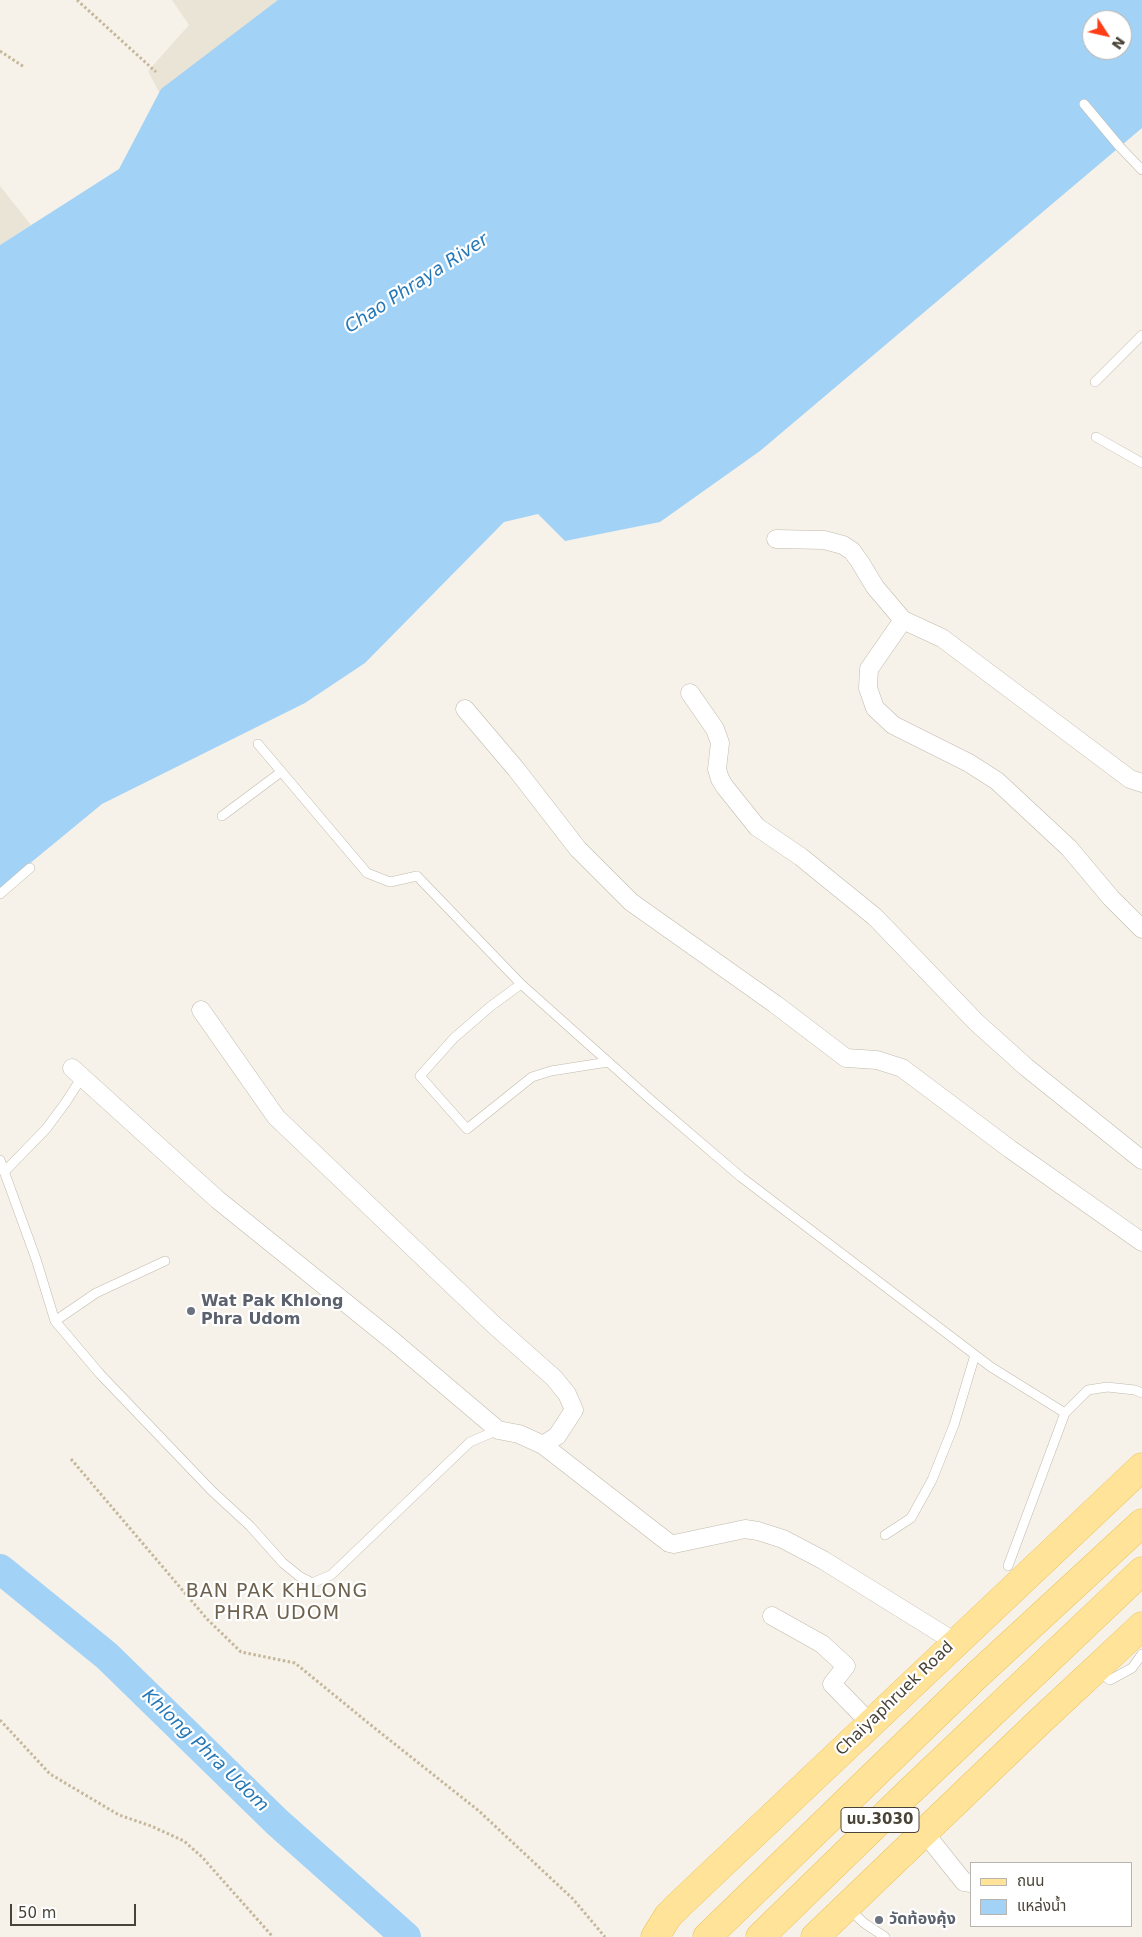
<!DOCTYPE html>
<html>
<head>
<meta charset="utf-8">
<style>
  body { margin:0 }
  #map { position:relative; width:1142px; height:1937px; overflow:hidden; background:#f6f2e9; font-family:"DejaVu Sans","Noto Sans Thai",sans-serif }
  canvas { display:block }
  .legend { position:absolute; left:970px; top:1862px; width:162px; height:65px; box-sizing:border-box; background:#fff; border:1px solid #b7b4af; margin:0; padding:6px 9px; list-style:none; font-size:15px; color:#4a4337 }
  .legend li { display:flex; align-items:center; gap:10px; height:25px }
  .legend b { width:25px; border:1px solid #b7b4af }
  .north { position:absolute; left:1082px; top:10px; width:50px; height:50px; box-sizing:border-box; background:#fff; border:1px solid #b7b4af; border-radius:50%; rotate:125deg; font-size:14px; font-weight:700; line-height:20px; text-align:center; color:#4a4337 }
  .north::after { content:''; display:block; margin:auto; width:18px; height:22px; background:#ff3d17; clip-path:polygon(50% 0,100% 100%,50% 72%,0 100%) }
  .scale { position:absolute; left:10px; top:1904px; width:126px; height:22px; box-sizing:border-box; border:2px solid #4a4337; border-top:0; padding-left:6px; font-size:15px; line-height:18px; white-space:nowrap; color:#4a4337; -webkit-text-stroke:4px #fff; paint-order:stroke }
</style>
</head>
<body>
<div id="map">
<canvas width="1142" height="1937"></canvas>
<ul class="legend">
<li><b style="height:6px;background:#ffe399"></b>ถนน</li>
<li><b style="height:14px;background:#a2d2f6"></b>แหล่งน้ำ</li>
</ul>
<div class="north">N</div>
<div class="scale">50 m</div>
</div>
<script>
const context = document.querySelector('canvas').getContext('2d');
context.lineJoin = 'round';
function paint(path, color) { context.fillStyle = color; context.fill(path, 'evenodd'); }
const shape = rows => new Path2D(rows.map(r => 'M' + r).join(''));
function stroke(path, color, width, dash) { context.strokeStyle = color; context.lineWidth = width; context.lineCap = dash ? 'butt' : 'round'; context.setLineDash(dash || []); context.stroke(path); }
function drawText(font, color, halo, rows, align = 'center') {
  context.font = font + ' "DejaVu Sans","Noto Sans Thai",sans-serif'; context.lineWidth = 4.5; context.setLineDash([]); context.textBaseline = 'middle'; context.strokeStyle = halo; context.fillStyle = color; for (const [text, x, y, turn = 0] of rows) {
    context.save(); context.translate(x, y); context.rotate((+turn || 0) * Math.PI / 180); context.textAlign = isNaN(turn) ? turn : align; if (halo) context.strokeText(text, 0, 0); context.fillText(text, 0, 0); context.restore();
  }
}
paint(shape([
  [172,0,364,0,172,117,148,71,189,25],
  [0,186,31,225,0,245]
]), '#eae4d7');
paint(shape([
  [278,0,1142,0,1142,128,760,451,660,522,565,541,538,514,504,522,365,663,305,703,102,804,0,888,0,245,119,169,161,89],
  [1092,20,1122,20,1122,50,1092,50]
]), '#a2d2f6');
stroke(shape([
  [0,1569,107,1656,277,1822,406,1937]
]), '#a2d2f6', 30);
const service = shape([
  [1084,104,1120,147,1142,170],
  [1095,382,1142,335],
  [1096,437,1142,463],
  [258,744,367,873,390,882,417,876,521,984,651,1100,741,1177,991,1367,1065,1413,1088,1390,1107,1387,1135,1390,1142,1393],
  [222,816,281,772],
  [0,894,30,868],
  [521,984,491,1006,454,1038,420,1076,467,1129,532,1077,551,1071,608,1062],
  [0,1160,36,1259,55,1321,100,1374,212,1491,250,1526,283,1563,299,1576,312,1583,331,1575,470,1442,498,1430],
  [4,1172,46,1129,66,1102,82,1077],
  [55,1321,96,1293,165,1261],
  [885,1535,911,1518,932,1480,954,1425,975,1355],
  [1008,1566,1065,1413],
  [1097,1671,1110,1680,1132,1668,1142,1654],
  [848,1908,864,1923,885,1937]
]);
const minor = shape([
  [776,539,824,540,843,545,852,551,860,562,875,587,903,620,942,638,1130,779,1142,783],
  [903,620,869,669,868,688,875,708,893,725,969,763,997,781,1069,848,1111,898,1142,929],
  [690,693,715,729,720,743,717,769,720,779,725,787,757,827,801,857,875,917,976,1022,1026,1067,1142,1160],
  [465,709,516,769,578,849,631,902,775,1004,846,1058,877,1060,902,1068,1010,1149,1142,1242],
  [201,1010,276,1117,493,1324,554,1378,567,1394,574,1410,557,1436,543,1445],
  [72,1068,218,1200,393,1341,498,1430,519,1434,543,1445,669,1543,674,1544,745,1529,758,1531,783,1539,823,1560,955,1642],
  [772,1616,822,1644,846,1666,832,1684,870,1723],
  [924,1832,964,1882,971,1883]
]);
const primary = shape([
  [655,1937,668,1916,680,1904,1142,1467],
  [707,1937,974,1678,1142,1523],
  [760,1937,908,1793,1142,1571],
  [815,1937,1037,1724,1142,1626]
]);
stroke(service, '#c2baab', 10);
stroke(minor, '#c2baab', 19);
stroke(primary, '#edc55f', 29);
stroke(shape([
  [77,0,156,72],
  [0,51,24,67],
  [71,1459,207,1619,241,1652,295,1663,372,1726,479,1811,573,1899,605,1937],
  [0,1720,50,1774,119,1815,151,1826,184,1841,202,1857,273,1937]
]), '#c5b79b', 3, [2.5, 2.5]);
stroke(service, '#fff', 9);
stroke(minor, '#fff', 18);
stroke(primary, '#ffe399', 28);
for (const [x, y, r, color] of [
  [191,1311,5,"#6b7280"],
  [879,1920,5,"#6b7280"]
]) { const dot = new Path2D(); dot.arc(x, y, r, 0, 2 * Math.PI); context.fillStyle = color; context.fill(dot); stroke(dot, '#fff', 2); }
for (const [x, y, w] of [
  [880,1820,78]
]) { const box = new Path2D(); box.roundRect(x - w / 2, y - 12.5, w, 25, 4); context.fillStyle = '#fff'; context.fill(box); stroke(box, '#4a4337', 1); }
drawText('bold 15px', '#4a4337', null, [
  ["นบ.3030",880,1820]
]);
drawText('bold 16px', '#5b616d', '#fff', [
  ["Wat Pak Khlong",201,1302],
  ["Phra Udom",201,1320],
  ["วัดท้องคุ้ง",889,1920]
], 'left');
drawText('16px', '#4a4337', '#fff', [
  ["Chaiyaphruek Road",895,1699,-44]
]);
drawText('italic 18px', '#2578b7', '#fff', [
  ["Chao Phraya River",417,284,-33],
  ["Khlong Phra Udom",205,1751,44]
]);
context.letterSpacing = '1px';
drawText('19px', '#6e614d', '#fff', [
  ["BAN PAK KHLONG",277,1592],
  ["PHRA UDOM",277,1614]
]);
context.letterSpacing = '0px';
</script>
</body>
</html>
